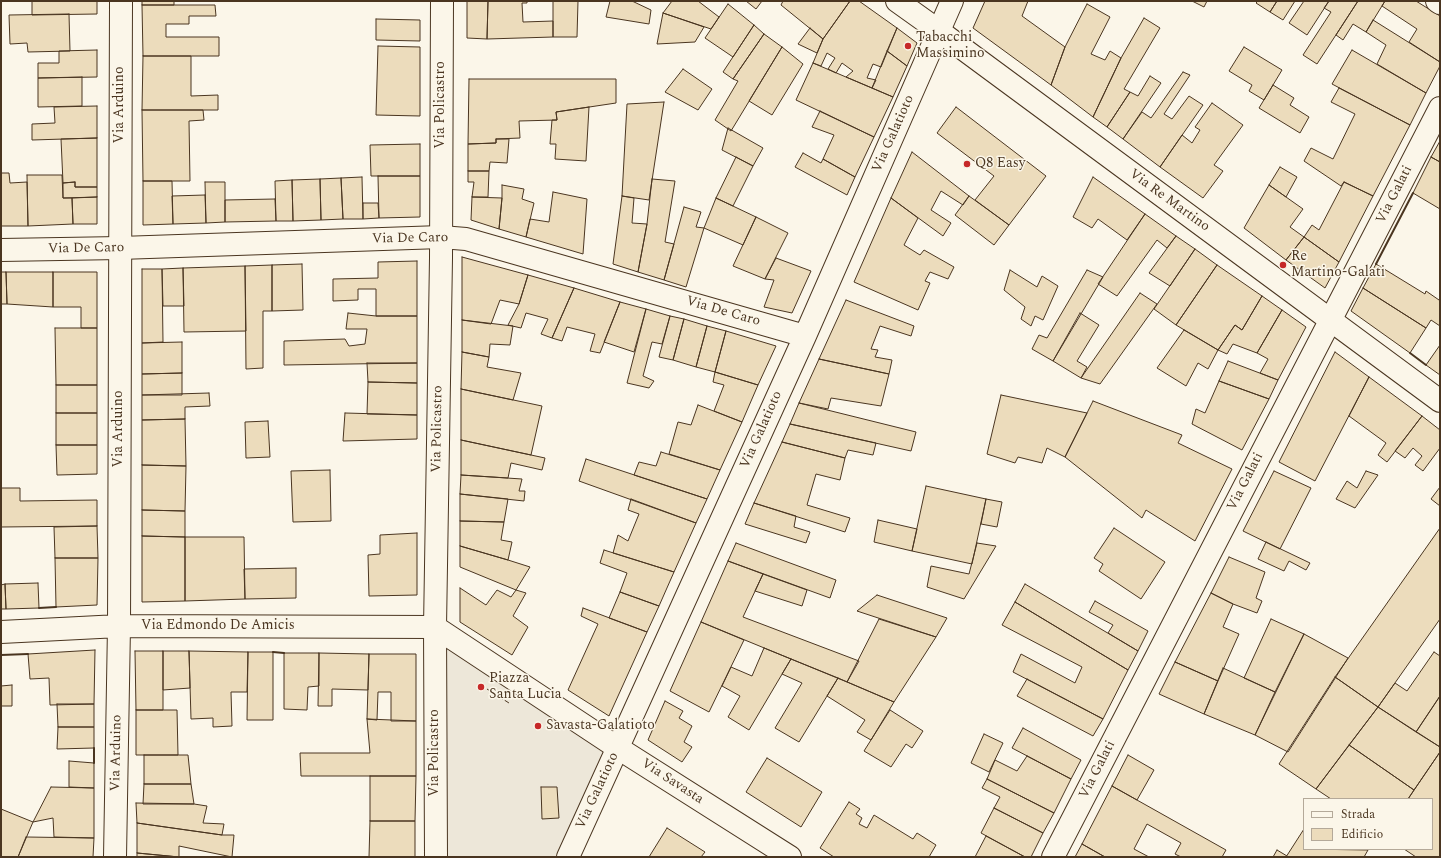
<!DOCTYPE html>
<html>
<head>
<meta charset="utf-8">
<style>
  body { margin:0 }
  #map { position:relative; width:1441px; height:858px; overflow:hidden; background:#fbf6e9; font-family:Spectral,serif }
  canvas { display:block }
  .frame { position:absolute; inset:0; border:2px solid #4a3520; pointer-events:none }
  .legend { position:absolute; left:1303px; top:798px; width:130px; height:52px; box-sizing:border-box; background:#fbf6e9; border:1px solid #b4a999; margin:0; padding:5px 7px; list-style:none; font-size:12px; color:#4a3520 }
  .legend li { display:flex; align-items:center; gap:8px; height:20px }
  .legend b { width:20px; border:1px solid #b4a999 }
</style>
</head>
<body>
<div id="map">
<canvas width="1441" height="858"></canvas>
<div class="frame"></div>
<ul class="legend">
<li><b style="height:5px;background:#fbf6e9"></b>Strada</li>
<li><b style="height:11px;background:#ecdcbc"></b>Edificio</li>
</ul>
</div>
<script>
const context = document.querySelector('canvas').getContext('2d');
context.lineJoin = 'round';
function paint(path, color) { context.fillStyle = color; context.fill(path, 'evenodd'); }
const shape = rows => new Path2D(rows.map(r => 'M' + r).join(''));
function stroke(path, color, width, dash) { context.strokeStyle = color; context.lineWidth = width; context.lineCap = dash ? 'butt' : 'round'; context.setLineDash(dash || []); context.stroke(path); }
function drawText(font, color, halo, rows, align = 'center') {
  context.font = font + ' Spectral,serif'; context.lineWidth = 3; context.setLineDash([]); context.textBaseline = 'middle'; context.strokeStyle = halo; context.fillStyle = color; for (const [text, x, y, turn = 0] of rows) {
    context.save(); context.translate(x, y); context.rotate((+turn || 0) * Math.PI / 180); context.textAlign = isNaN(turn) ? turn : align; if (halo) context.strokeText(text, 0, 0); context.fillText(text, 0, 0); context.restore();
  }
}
const parking = shape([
  [435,627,618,748,568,857,436,857,435,627]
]);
paint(parking, '#ede7d9');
stroke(parking, '#887966', 1);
const building = shape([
  [32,1,97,1,97,14,32,15,32,1],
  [142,1,174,1,174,5,142,5,142,1],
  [467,1,488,1,487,39,467,38,467,1],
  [488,1,527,1,527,3,522,3,523,22,553,21,553,37,487,39,488,1],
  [553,1,578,1,577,37,553,37,553,1],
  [610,1,632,1,651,10,649,24,606,17,610,1],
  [672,1,698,1,719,17,711,29,663,13,672,1],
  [746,1,762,1,756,9,746,1],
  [783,1,850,1,823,39,781,5,783,1],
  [850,1,859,1,897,28,881,67,873,64,867,78,876,80,872,88,846,77,853,71,842,63,836,73,828,69,835,58,827,53,821,66,813,63,823,39,850,1],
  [985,1,1028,1,1022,16,1065,47,1051,85,973,28,985,1],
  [1192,1,1207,1,1204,7,1192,1],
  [1258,1,1277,1,1270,12,1256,3,1258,1],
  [1277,1,1295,1,1283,20,1270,12,1277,1],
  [1304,1,1329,1,1307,35,1289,23,1304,1],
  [1329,1,1358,1,1317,64,1303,55,1331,12,1324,8,1329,1],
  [1358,1,1385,1,1366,32,1353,24,1343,40,1336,35,1358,1],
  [1385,1,1416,1,1440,16,1440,62,1409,42,1417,29,1382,6,1385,1],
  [728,4,754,25,733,57,705,38,728,4],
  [1087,4,1110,17,1091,54,1105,60,1110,51,1121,58,1093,117,1051,85,1065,47,1087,4],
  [142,5,215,5,216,16,189,16,189,24,166,24,166,37,219,37,219,56,143,56,142,5],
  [663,13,704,27,695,42,657,44,663,13],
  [69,14,70,51,28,52,27,43,10,44,9,15,69,14],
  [1144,18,1160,28,1124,89,1130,92,1107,127,1093,117,1121,58,1144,18],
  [376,19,420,20,420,41,376,40,376,19],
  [1373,20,1440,62,1440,66,1426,93,1377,64,1386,45,1366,32,1373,20],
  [754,25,764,34,733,79,723,72,754,25],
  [810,28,823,39,817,53,798,44,810,28],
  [897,28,917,43,907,66,887,51,897,28],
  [764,34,782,47,731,131,715,120,738,81,733,79,764,34],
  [378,46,420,47,420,116,376,115,378,46],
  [782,47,803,64,772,115,749,101,782,47],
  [1244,47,1282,70,1264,100,1249,91,1252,85,1229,71,1244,47],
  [97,50,97,77,38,78,38,63,59,63,59,51,97,50],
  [1352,50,1426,93,1410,125,1332,84,1352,50],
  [887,51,907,66,893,97,872,88,887,51],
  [143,56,191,56,191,96,218,95,218,110,142,110,143,56],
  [813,63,893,97,874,137,796,100,813,63],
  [683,69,712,89,698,110,665,92,683,69],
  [1183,72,1190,75,1164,114,1172,119,1189,96,1203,105,1160,167,1123,139,1142,112,1151,118,1183,72],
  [1150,76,1161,83,1123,139,1107,127,1130,92,1138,96,1150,76],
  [82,77,82,106,38,107,38,78,82,77],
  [469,79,616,79,616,103,556,112,557,120,519,121,520,138,496,139,496,143,468,144,469,79],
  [1273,85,1294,98,1290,105,1309,117,1300,133,1259,108,1273,85],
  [1339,88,1410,125,1373,196,1344,182,1341,186,1304,161,1311,148,1333,159,1355,114,1331,102,1339,88],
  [664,102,649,200,622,196,627,104,664,102],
  [1212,103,1243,125,1214,165,1223,171,1203,198,1160,167,1182,135,1192,143,1200,130,1195,127,1212,103],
  [97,106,97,138,32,140,32,124,55,123,54,107,97,106],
  [589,107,586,161,555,159,556,144,550,144,552,120,557,120,556,112,589,107],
  [956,107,1046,176,1009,225,975,200,994,176,937,133,956,107],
  [142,110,203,110,204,120,189,121,190,181,143,181,142,110],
  [820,111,874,137,855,177,823,159,834,135,812,127,820,111],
  [728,128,763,148,753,166,722,150,728,128],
  [97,138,97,187,75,187,75,182,63,183,61,139,97,138],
  [496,139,509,139,507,163,490,162,489,171,468,171,468,144,496,143,496,139],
  [1440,141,1440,162,1431,157,1440,141],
  [420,144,420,176,371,176,370,145,420,144],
  [912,152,969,196,963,205,941,191,931,210,951,223,943,236,891,198,912,152],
  [803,153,821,163,823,159,855,177,847,195,795,167,803,153],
  [736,157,753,166,733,206,716,198,736,157],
  [1431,157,1440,162,1440,209,1413,193,1431,157],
  [1280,167,1297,177,1286,197,1269,185,1280,167],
  [468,171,489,171,488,197,472,197,474,182,468,182,468,171],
  [1,173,9,173,10,183,27,182,28,226,1,226,1,173],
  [27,175,62,175,63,198,72,198,73,224,28,226,27,175],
  [378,176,420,176,420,217,379,218,378,176],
  [362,177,363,219,343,219,341,178,362,177],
  [1093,177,1145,214,1127,240,1098,219,1092,228,1073,217,1093,177],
  [341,178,343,219,321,220,320,179,341,178],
  [320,179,321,220,293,221,292,180,320,179],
  [652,179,675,181,665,242,674,244,664,280,638,272,647,224,652,179],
  [292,180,293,221,276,221,275,181,292,180],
  [143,181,172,181,173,224,143,225,143,181],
  [75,182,75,187,97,187,97,197,63,198,63,183,75,182],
  [205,182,225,182,225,222,206,223,205,182],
  [1344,182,1373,196,1339,262,1304,237,1312,225,1319,230,1344,182],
  [502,185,524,189,522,199,534,203,526,237,499,229,502,198,502,185],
  [1269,185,1303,209,1290,227,1304,237,1286,260,1244,228,1269,185],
  [553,192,587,199,583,254,526,237,530,219,549,222,553,192],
  [205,195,206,223,173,224,172,196,205,195],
  [622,196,634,198,632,223,647,224,638,272,613,264,622,196],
  [969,196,1009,225,994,245,955,215,969,196],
  [97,197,97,224,73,224,72,198,97,197],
  [472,197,502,198,499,229,471,220,472,197],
  [716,198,756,217,743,245,704,228,716,198],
  [891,198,918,218,904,245,920,255,924,250,954,267,948,279,930,272,925,281,930,283,918,310,854,282,891,198],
  [275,199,276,221,225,222,225,200,275,199],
  [363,203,378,203,379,218,363,219,363,203],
  [684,207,701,212,696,227,704,228,686,287,664,280,684,207],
  [1145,214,1176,236,1167,248,1157,240,1117,296,1098,284,1145,214],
  [756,217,788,233,765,279,733,266,756,217],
  [1176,236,1195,249,1170,286,1149,273,1176,236],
  [1304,237,1339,262,1325,288,1286,260,1304,237],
  [1195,249,1217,265,1176,325,1154,309,1195,249],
  [462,257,528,275,519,304,500,300,491,324,462,320,462,257],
  [776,258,811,271,792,313,764,307,774,280,765,279,776,258],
  [417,261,417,316,376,316,376,289,358,289,358,300,333,301,333,279,378,278,378,262,417,261],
  [302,264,303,310,272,311,272,265,302,264],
  [1376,264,1425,294,1426,291,1439,300,1440,298,1440,326,1431,320,1426,328,1363,288,1376,264],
  [272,265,272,311,263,311,263,368,246,369,245,266,272,265],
  [1217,265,1262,296,1242,330,1235,325,1218,350,1176,325,1217,265],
  [245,266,246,331,184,332,183,268,245,266],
  [183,268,184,306,163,306,162,269,183,268],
  [142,269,162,269,163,342,142,343,142,269],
  [1010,270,1037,287,1042,276,1058,286,1043,320,1035,316,1031,326,1021,319,1025,307,1004,290,1010,270],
  [1087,270,1103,277,1053,361,1032,349,1039,335,1047,338,1087,270],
  [1,272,6,272,7,304,1,304,1,272],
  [6,272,53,272,53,307,7,304,6,272],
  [53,272,97,272,97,328,81,328,81,307,53,307,53,272],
  [528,275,574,288,552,338,541,334,548,319,526,313,521,328,508,325,519,304,528,275],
  [574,288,620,302,600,353,590,351,595,334,567,327,562,341,552,338,574,288],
  [1363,288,1426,328,1410,353,1351,311,1363,288],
  [1140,293,1157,304,1100,384,1081,378,1140,293],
  [1262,296,1282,310,1257,353,1233,344,1227,354,1218,350,1235,325,1242,330,1262,296],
  [846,300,914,326,911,336,880,326,871,349,878,350,875,357,892,360,889,374,819,359,846,300],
  [620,302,646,309,634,352,604,342,620,302],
  [646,309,670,316,662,344,652,342,643,376,654,381,649,388,627,383,646,309],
  [1282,310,1306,327,1278,380,1260,373,1268,359,1257,353,1282,310],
  [348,313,376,316,417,316,417,363,284,365,284,341,345,339,349,346,365,344,367,329,346,329,348,313],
  [1080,313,1099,325,1077,361,1087,367,1081,378,1053,361,1080,313],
  [670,316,684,319,673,360,659,357,670,316],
  [684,319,707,326,696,367,673,360,684,319],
  [462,320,513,326,510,345,490,344,489,357,462,352,462,320],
  [707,326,726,331,715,372,696,367,707,326],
  [55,328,97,328,97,385,56,385,55,328],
  [1184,330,1218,350,1208,369,1198,363,1186,386,1157,368,1184,330],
  [726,331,776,346,758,385,715,372,726,331],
  [182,342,182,373,142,374,142,343,182,342],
  [1440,345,1440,375,1426,365,1440,345],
  [462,352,489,357,487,367,521,373,513,400,461,389,462,352],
  [1335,352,1369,377,1315,481,1279,462,1335,352],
  [819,359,889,374,881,406,831,398,828,409,799,403,819,359],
  [1228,361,1278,380,1269,399,1219,381,1228,361],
  [367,363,417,363,417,383,368,382,367,363],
  [715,372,758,385,742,422,714,411,724,385,713,382,715,372],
  [182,373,182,395,142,395,142,374,182,373],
  [1369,377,1422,416,1387,462,1378,455,1386,443,1349,416,1369,377],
  [1219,381,1269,399,1242,450,1192,424,1196,409,1205,413,1219,381],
  [368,382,417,383,417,415,367,414,368,382],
  [56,385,97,385,97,413,56,413,56,385],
  [461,389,542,406,531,455,461,440,461,389],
  [209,393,210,406,185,407,185,419,142,420,142,395,209,393],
  [1001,395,1087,413,1065,457,1047,448,1042,463,1018,457,1015,463,987,454,1001,395],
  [1093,401,1182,435,1178,443,1232,469,1195,541,1146,510,1142,518,1065,457,1093,401],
  [799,403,916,432,911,451,790,424,799,403],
  [698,405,742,422,720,470,669,454,678,422,691,425,698,405],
  [56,413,97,413,97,445,56,445,56,413],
  [345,413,417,415,417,439,343,441,345,413],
  [1422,416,1440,430,1440,448,1423,471,1415,465,1422,456,1413,448,1405,458,1395,451,1422,416],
  [185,419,186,466,142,465,142,420,185,419],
  [268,421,270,457,246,458,245,422,268,421],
  [790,424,876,443,873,455,848,450,845,458,782,442,790,424],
  [461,440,545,458,542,470,511,463,508,478,461,475,461,440],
  [782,442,845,458,840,480,816,474,807,505,850,518,845,532,754,503,782,442],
  [56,445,97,445,97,474,57,475,56,445],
  [661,452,720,470,707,499,634,475,639,462,656,466,661,452],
  [586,459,707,499,696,523,579,481,586,459],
  [142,465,186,466,185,511,142,510,142,465],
  [330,470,331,521,293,522,291,471,330,470],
  [1274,471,1311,488,1280,549,1243,531,1274,471],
  [1366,471,1378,475,1355,508,1336,499,1347,481,1357,488,1366,471],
  [461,475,522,479,519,491,525,491,524,501,460,494,461,475],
  [926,486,986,499,972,564,912,551,926,486],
  [1440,487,1440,506,1431,499,1440,487],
  [1,488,20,488,20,501,97,500,97,526,1,527,1,488],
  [460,494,508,499,504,522,460,521,460,494],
  [631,499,696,523,674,572,613,553,618,535,628,541,639,514,628,510,631,499],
  [986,499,1002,502,997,527,981,524,986,499],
  [754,503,796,516,794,527,810,532,806,543,745,524,754,503],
  [142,510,185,511,185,537,142,536,142,510],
  [878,520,917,529,912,551,874,542,878,520],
  [460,521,504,522,501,540,512,542,508,560,460,546,460,521],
  [97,526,98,558,55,558,54,527,97,526],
  [1114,528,1165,562,1141,599,1099,571,1103,564,1094,558,1114,528],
  [1440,528,1440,619,1378,707,1335,677,1440,528],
  [417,533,417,595,369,596,368,555,380,554,380,535,417,533],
  [142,536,185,537,185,601,142,602,142,536],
  [185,537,244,537,245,599,185,601,185,537],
  [1266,542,1310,563,1306,570,1289,561,1284,571,1258,559,1266,542],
  [736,543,836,580,830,598,728,561,736,543],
  [977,543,996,546,964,599,927,587,931,566,969,574,977,543],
  [460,546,508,560,530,567,516,590,460,567,460,546],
  [604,550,674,572,659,606,620,592,627,573,600,563,604,550],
  [1229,557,1265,572,1256,598,1262,601,1257,613,1233,604,1211,593,1229,557],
  [55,558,98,558,97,605,56,607,55,558],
  [728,561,763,574,743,617,859,661,847,682,701,622,728,561],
  [296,568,296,598,245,599,244,569,296,568],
  [763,574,807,590,802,606,755,591,763,574],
  [38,583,39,608,6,609,5,584,38,583],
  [5,584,6,609,1,609,1,585,5,584],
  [1025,584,1138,651,1128,670,1015,602,1025,584],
  [460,588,486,605,497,590,511,597,516,590,526,593,513,616,528,627,512,655,460,622,460,588],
  [620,592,659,606,647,632,609,618,620,592],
  [1211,593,1233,604,1223,627,1239,634,1218,681,1175,662,1211,593],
  [877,595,947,618,936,637,857,611,877,595],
  [1095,601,1148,631,1138,651,1108,633,1113,625,1089,612,1095,601],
  [1015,602,1128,670,1103,719,1013,672,1021,654,1075,683,1082,667,1002,625,1015,602],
  [583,608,647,632,609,716,568,690,598,624,581,616,583,608],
  [879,619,936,637,894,702,847,682,879,619],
  [1271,619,1304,634,1275,692,1244,678,1271,619],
  [701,622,744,640,709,712,670,691,701,622],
  [1304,634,1348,658,1288,752,1255,735,1304,634],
  [764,648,791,659,749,730,728,717,740,696,722,686,731,667,752,676,764,648],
  [95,650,94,704,50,705,49,678,30,679,28,654,95,650],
  [135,651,163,651,163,710,136,710,135,651],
  [163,651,189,651,190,688,163,690,163,651],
  [189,651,248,652,247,692,231,692,232,726,213,727,213,718,191,719,189,651],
  [248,652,273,652,273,720,247,720,248,652],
  [1434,652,1440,656,1440,696,1416,732,1378,707,1395,683,1407,691,1434,652],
  [284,653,319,653,319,686,308,687,307,710,284,709,284,653],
  [319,653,369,654,368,690,332,689,332,706,318,706,319,653],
  [369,654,416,654,416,721,391,721,391,692,378,692,377,720,367,719,369,654],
  [791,659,838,678,799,742,775,728,802,683,782,674,791,659],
  [1175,662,1218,681,1204,714,1159,694,1175,662],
  [1223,668,1275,692,1255,735,1204,714,1223,668],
  [1335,677,1378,707,1316,789,1279,764,1335,677],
  [838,678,894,702,871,740,857,732,865,720,827,696,838,678],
  [1027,679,1103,719,1093,736,1017,696,1027,679],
  [12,685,12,706,1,706,1,686,12,685],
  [1440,696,1440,747,1416,732,1440,696],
  [665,701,683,711,679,718,692,726,684,742,692,747,682,762,648,740,665,701],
  [57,704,94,704,94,727,58,727,57,704],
  [1378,707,1440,747,1440,752,1414,790,1349,745,1378,707],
  [136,710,177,710,178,755,136,755,136,710],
  [890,710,923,731,912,748,906,744,891,767,864,751,890,710],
  [367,719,416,721,416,776,301,776,300,753,370,753,367,719],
  [58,727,94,727,94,748,57,749,58,727],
  [1023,728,1081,760,1071,779,1012,748,1023,728],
  [984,734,1003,743,989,772,971,763,984,734],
  [1349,745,1414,790,1408,799,1331,799,1316,789,1349,745],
  [1440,752,1440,857,1416,857,1404,849,1432,849,1432,799,1408,799,1440,752],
  [144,755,188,755,191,784,144,784,144,755],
  [1128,755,1154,770,1137,800,1112,786,1128,755],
  [1027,756,1071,779,1054,813,987,779,995,760,1017,771,1027,756],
  [767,758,822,792,801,827,746,792,767,758],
  [69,761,94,763,94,788,69,787,69,761],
  [370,776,416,776,415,821,370,821,370,776],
  [987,779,1054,813,1043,833,994,808,1000,797,982,788,987,779],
  [144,784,191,784,194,804,143,804,144,784],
  [1112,786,1226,850,1222,857,1181,857,1175,854,1181,843,1147,824,1134,849,1149,857,1105,857,1082,844,1112,786],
  [51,787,94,788,94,838,54,837,53,818,33,822,51,787],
  [541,787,557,787,559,818,542,819,541,787],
  [849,802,860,809,856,814,862,818,859,824,867,828,874,815,913,839,917,833,936,845,929,857,834,857,820,848,849,802],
  [136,803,194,804,207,806,203,823,224,824,222,835,137,823,136,803],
  [994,808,1043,833,1031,857,1025,857,981,833,994,808],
  [1,809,33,822,18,857,1,857,1,809],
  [370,821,415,821,415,857,369,857,370,821],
  [137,823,222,835,234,835,232,857,179,846,179,857,137,853,137,823],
  [667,828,705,852,701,857,649,857,667,828],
  [1304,829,1304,849,1368,850,1364,857,1286,857,1304,829],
  [986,836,1025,857,975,857,986,836],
  [26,837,94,838,93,857,18,857,26,837],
  [1082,844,1105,857,1075,857,1082,844],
  [1277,850,1287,856,1286,857,1273,857,1277,850],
  [137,853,179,857,137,857,137,853]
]);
paint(building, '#ecdcbc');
stroke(building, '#4a3520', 1);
const minor = shape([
  [897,1,939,31],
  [1437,1,1440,3],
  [435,627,618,748,790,857],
  [1,632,119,626,435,627],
  [115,857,119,626,121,1],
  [436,857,435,627,441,258,442,1],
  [1053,857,1440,108]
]);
const tertiary = shape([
  [939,31,1440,401]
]);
const secondary = shape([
  [1,250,120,248,441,237,466,239,805,336],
  [568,857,805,336,952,1]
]);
stroke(minor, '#4a3520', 24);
stroke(tertiary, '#4a3520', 24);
stroke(secondary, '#4a3520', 24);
stroke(minor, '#fbf6e9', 22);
stroke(tertiary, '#fbf6e9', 22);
stroke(secondary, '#fbf6e9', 22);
stroke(shape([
  [487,689,509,703]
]), '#4a3520', 1, [5, 2]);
stroke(shape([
  [1376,264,1413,193],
  [1410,353,1426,365],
  [39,608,56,607],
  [273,652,284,653],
  [1,655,28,654],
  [94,763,94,748]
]), '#4a3520', 2);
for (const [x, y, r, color] of [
  [908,46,4,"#c62828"],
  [967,164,4,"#c62828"],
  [1283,265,4,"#c62828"],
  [481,687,4,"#c62828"],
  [538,726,4,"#c62828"]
]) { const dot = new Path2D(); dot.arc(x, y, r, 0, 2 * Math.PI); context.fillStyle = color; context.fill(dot); stroke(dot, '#fbf6e9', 1.5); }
drawText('14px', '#4a3520', '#fbf6e9', [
  ["Tabacchi",916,38],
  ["Massimino",916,54],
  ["Q8 Easy",975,164],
  ["Re",1291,257],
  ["Martino-Galati",1291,273],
  ["Piazza",489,679],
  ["Santa Lucia",489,695],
  ["Savasta-Galatioto",546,726]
], 'left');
drawText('14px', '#4a3520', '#fbf6e9', [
  ["Via Arduino",120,105,-90],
  ["Via Policastro",441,105,-90],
  ["Via Galatioto",894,134,-66],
  ["Via Galati",1395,195,-63],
  ["Via Re Martino",1169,201,36],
  ["Via De Caro",410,239,-1],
  ["Via De Caro",86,249,-1],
  ["Via De Caro",723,312,16],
  ["Via Arduino",119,429,-90],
  ["Via Policastro",438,429,-89],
  ["Via Galatioto",762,430,-66],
  ["Via Galati",1246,482,-63],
  ["Via Edmondo De Amicis",218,626],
  ["Via Arduino",117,753,-89],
  ["Via Policastro",435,753,-90],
  ["Via Galati",1098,770,-63],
  ["Via Savasta",672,782,33],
  ["Via Galatioto",598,791,-65]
]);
</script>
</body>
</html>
